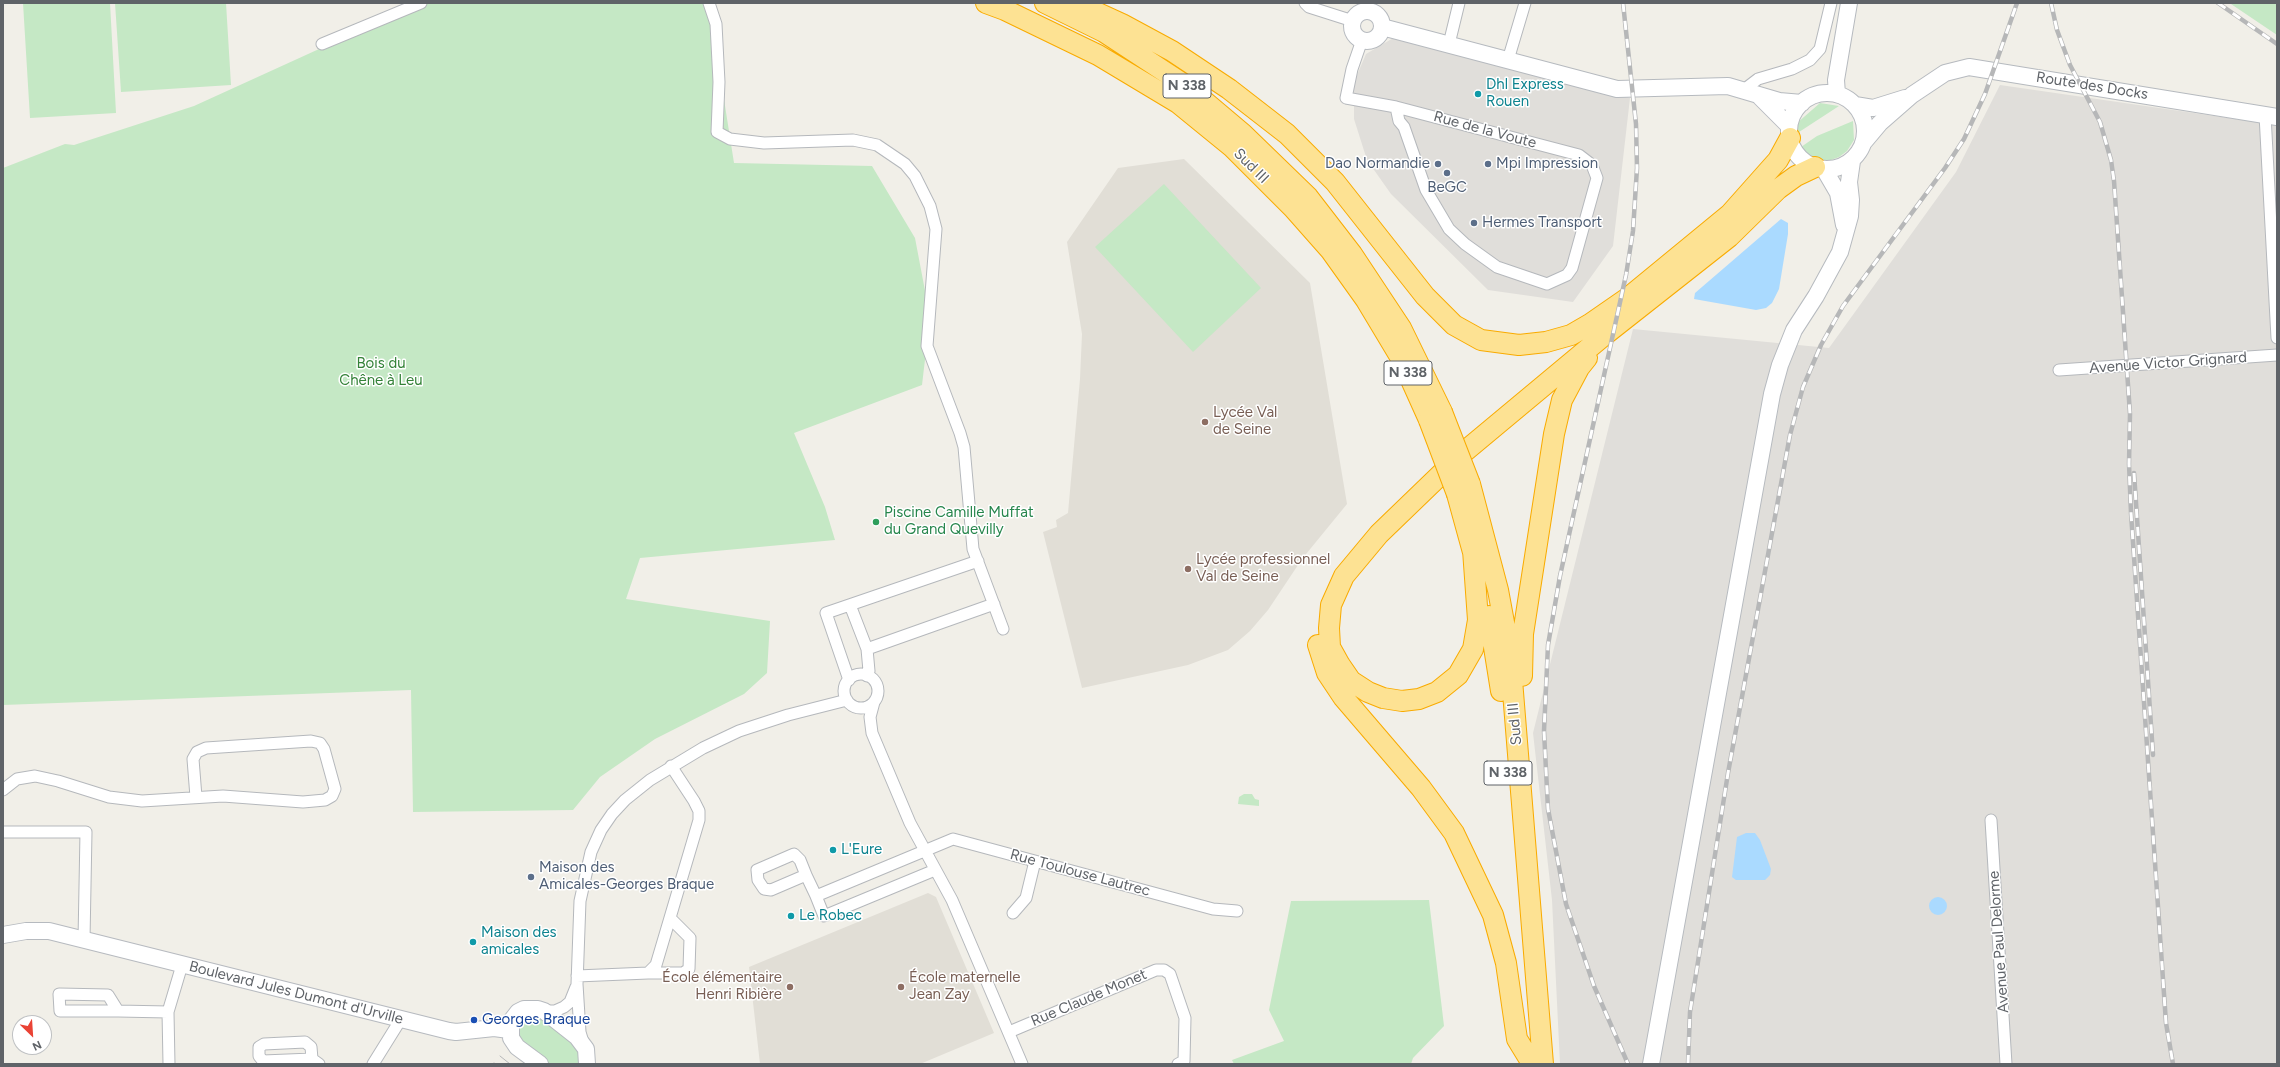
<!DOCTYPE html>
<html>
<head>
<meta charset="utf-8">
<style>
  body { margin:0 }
  #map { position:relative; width:2280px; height:1067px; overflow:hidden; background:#f1efe8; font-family:Figtree,sans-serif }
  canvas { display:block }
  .frame { position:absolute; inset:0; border:4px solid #5f6368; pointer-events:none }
  .north { position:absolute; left:12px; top:1015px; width:40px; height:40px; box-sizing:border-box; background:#fff; border:1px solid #bfc1c3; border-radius:50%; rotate:155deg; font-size:11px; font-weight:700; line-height:16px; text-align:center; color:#5f6368 }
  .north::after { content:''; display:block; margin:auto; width:14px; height:18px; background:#ea4335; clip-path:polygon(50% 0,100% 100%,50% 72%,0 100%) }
</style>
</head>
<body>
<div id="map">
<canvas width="2280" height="1067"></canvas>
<div class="frame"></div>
<div class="north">N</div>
</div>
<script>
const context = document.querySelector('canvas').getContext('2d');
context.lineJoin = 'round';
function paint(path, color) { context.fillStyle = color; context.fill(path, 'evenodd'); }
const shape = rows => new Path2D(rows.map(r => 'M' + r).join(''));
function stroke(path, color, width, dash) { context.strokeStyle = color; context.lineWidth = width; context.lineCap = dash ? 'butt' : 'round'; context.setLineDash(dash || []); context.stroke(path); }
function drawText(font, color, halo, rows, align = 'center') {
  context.font = font + ' Figtree,sans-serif'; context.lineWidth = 3; context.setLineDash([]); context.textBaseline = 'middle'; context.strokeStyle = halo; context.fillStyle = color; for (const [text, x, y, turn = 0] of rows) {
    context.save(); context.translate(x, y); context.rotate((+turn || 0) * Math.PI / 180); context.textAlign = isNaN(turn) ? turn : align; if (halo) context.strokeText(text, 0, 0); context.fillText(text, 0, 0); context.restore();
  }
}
paint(shape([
  [1395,37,1630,98,1613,246,1573,302,1488,290,1391,194,1367,160,1354,119,1354,82,1366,54],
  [2000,85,2277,125,2277,1064,1560,1064,1552,900,1533,733,1633,329,1829,348,1956,172]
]), '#e0deda');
paint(shape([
  [1184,159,1310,283,1347,504,1302,559,1268,610,1250,631,1228,650,1188,665,1082,688,1043,532,1057,527,1056,520,1068,513,1080,379,1082,334,1067,242,1118,168],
  [928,893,936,897,994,1033,920,1064,760,1064,749,967]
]), '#e1ded6');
paint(shape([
  [23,3,110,3,116,113,30,118],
  [115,3,226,3,231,85,121,92],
  [420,3,709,4,734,163,872,166,915,238,930,317,922,385,794,433,825,507,835,540,640,558,626,599,770,621,767,673,744,694,655,739,600,777,573,810,413,812,411,690,3,705,3,168,65,144,74,145,194,106],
  [2230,3,2277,3,2277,35,2231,4],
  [1820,103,1839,106,1796,134,1797,123],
  [1853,121,1854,140,1847,151,1839,157,1831,160,1819,160,1808,156,1801,147,1817,136],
  [1164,184,1261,288,1193,352,1095,247],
  [1244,794,1252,794,1255,799,1259,800,1259,806,1238,804,1239,797],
  [1429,900,1444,1026,1413,1058,1411,1064,1234,1064,1232,1060,1284,1041,1269,1010,1291,901],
  [536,1013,578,1048,580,1064,549,1064,518,1037,518,1020]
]), '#c5e8c5');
paint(shape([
  [1781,219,1788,223,1788,234,1779,289,1772,303,1766,308,1756,310,1694,299,1695,293],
  [1746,833,1755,833,1760,840,1771,869,1770,875,1765,880,1736,880,1732,877,1737,837],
  '1929 906a9 9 0 1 1 18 0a9 9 0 1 1-18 0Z'
]), '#aadaff');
const street = shape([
  [709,3,716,24,719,82,717,132,730,139,764,143,853,140,877,145,905,164,915,176,930,206,936,229,927,346,960,433,964,447,973,549,1003,629],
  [1305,3,1309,7,1353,21],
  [1362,40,1352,69,1346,98,1396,107,1579,155,1592,165,1597,178,1572,268,1567,275,1547,284,1497,267,1465,244,1449,229,1426,190,1404,127,1399,121,1396,107],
  [322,44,421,3],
  [1449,44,1459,3],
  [1508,60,1525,3],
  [1745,89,1758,79,1792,69,1810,60,1820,49,1831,3],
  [2265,115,2277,338],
  [2059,370,2277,355],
  [850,605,867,649,869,671,867,676],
  [867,649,994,604],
  '844 691a17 17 0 1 1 34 0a17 17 0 1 1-34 0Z',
  [849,680,826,613,978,561],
  [874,702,870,717,872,733,910,823,952,900,1022,1064],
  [3,790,17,779,35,776,58,781,109,797,142,801,223,796,303,802,325,800,332,796,335,789,324,749,320,743,311,741,206,748,197,752,193,759,196,797],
  [1991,820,2006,1064],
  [3,832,86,832,84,940],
  [806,875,771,890,764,889,758,880,757,870,794,854,800,860,806,875,816,896,824,916,935,870],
  [816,896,953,839,1213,909,1237,911],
  [1013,913,1026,898,1035,861],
  [648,973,683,973,689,969,690,938,670,918],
  [577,976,648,973,656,965,699,820,699,811,694,801,671,766],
  [118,1011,108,995,59,994,60,1011,118,1011,168,1012],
  [544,1011,555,1011,564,1007,570,1002,576,987],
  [1009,1032,1156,970,1164,970,1170,974,1185,1018,1184,1061,1178,1064],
  [583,1042,580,1032,577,984,580,901,591,852,601,830,612,814,625,800,650,780,703,748,739,731,788,715,847,700],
  [312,1059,311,1047,305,1042,264,1044,259,1047,259,1056,263,1061,312,1059,319,1064],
  [169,1064,168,1012,182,965],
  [373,1064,401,1019]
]);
const secondary = shape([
  '1352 26a15 15 0 1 1 30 0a15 15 0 1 1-30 0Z',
  [1382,27,1617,89,1728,86,1779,101,1802,103],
  '1789 131a38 38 0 1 1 76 0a38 38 0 1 1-76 0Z',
  [1837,94,1836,80,1849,3],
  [1760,97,1789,126],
  [1855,105,1873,108,1905,98],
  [1864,142,1880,123,1912,95,1945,73,1969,67,2277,117],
  [1824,169,1838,193,1844,225],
  [3,935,26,931,49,931,449,1031,456,1032,494,1028,509,1030],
  [540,1064,517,1047,511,1038,511,1021,518,1012,524,1009,538,1009,544,1011,577,1037,586,1049,587,1064],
  [1651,1064,1772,394,1780,365,1794,330,1816,296,1840,252,1850,216,1851,200,1849,182,1852,161]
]);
const highway = shape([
  [986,3,1005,10,1098,55,1178,103,1232,147,1293,208,1331,251,1366,300,1402,360,1429,420],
  [1045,3,1104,32,1185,85,1243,134,1308,197,1352,254,1401,328,1442,412],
  [1076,3,1122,24,1172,51,1229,89,1287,134,1335,182,1425,296,1454,325,1481,340,1519,345,1546,342,1571,335,1590,324,1629,297,1730,214,1778,160,1790,138],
  [1602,324,1629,297],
  [1470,484,1498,590,1510,655,1543,1064],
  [1457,494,1476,563],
  [1473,550,1478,620,1473,649,1458,675,1437,692,1419,699,1402,701,1383,698,1368,692,1351,681,1340,665,1330,647,1329,628,1331,605,1344,576,1379,534,1464,452,1602,337,1729,237,1778,189,1796,176,1815,167],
  [1489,616,1501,691],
  [1318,645,1327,673,1343,697,1421,788,1454,833,1493,915,1506,963,1517,1039,1528,1057],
  [1522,676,1523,634,1554,434,1562,400,1579,368,1587,358]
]);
stroke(street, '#b5b8bc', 13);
stroke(secondary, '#b6babf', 18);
stroke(highway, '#f9ab00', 22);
stroke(street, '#fff', 11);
stroke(secondary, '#fff', 16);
stroke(highway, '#fde293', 20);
stroke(shape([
  [500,1056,510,1064],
  [494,1063,496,1064]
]), '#b6b7b8', 1);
const rail = shape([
  [1623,3,1636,124,1637,168,1633,231,1626,275,1560,576,1548,645,1544,731,1548,809,1566,904,1594,986,1628,1064],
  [2051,3,2057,30,2070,65,2100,122,2111,160,2114,181,2130,414,2129,464,2131,513,2166,1023,2173,1064],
  [2218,3,2277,44],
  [2134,473,2153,755],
  [1688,1064,1690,1012,1728,773,1790,435,1803,387,1821,345,1843,306,1945,168,1964,139,1985,94,2017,3]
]);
stroke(rail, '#b6b7b8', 4.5);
stroke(rail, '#fff', 3, [9]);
const highwayBridge = shape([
  [1442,412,1470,484],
  [1429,420,1457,494]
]);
stroke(highwayBridge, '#f9ab00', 22, []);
stroke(highwayBridge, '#fde293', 20);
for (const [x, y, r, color] of [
  [1478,94,4,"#0f9aa8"],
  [1438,164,4,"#5c6f8a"],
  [1488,164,4,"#5c6f8a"],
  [1447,173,4,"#5c6f8a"],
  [1474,223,4,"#5c6f8a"],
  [1205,422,4,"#8d6e63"],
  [876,522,4,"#2e9e5b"],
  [1188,569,4,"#8d6e63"],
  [833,850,4,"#0f9aa8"],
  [531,877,4,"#5c6f8a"],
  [791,916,4,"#0f9aa8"],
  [473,942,4,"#0f9aa8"],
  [790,987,4,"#8d6e63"],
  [901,987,4,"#8d6e63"],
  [474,1020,4,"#1a4fb4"]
]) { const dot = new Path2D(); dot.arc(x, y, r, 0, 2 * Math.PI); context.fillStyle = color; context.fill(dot); stroke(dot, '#fff', 1.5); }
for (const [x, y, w] of [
  [1187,86,48],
  [1408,373,48],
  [1508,773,48]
]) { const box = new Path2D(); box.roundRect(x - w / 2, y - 12, w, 24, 3); context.fillStyle = '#fff'; context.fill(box); stroke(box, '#5f6368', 1); }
drawText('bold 14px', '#5f6368', null, [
  ["N 338",1187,86],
  ["N 338",1408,373],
  ["N 338",1508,773]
]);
drawText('15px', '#0d838f', '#fff', [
  ["Dhl Express",1486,85],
  ["Rouen",1486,102],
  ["L'Eure",841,850],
  ["Le Robec",799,916],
  ["Maison des",481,933],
  ["amicales",481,950]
], 'left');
drawText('15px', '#5f6368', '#fff', [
  ["Route des Docks",2092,86,9],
  ["Rue de la Voute",1485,130,15],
  ["Sud III",1251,166,45],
  ["Avenue Victor Grignard",2168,363,-4],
  ["Sud III",1515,724,-95],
  ["Rue Toulouse Lautrec",1080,873,15],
  ["Avenue Paul Delorme",1999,942,-94],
  ["Boulevard Jules Dumont d'Urville",296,993,14],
  ["Rue Claude Monet",1089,998,-23]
]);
drawText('15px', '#4e5e75', '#fff', [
  ["Dao Normandie",1430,164,"right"],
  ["Mpi Impression",1496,164],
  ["BeGC",1447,188,"center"],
  ["Hermes Transport",1482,223],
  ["Maison des",539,868],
  ["Amicales-Georges Braque",539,885]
], 'left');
drawText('15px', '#348238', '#fff', [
  ["Bois du",381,364],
  ["Chêne à Leu",381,381]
]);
drawText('15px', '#785e54', '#fff', [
  ["Lycée Val",1213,413],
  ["de Seine",1213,430],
  ["Lycée professionnel",1196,560],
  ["Val de Seine",1196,577],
  ["École élémentaire",782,978,"right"],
  ["Henri Ribière",782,995,"right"],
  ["École maternelle",909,978],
  ["Jean Zay",909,995]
], 'left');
drawText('15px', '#27864d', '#fff', [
  ["Piscine Camille Muffat",884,513],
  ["du Grand Quevilly",884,530]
], 'left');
drawText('15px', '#164399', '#fff', [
  ["Georges Braque",482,1020]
], 'left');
</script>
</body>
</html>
